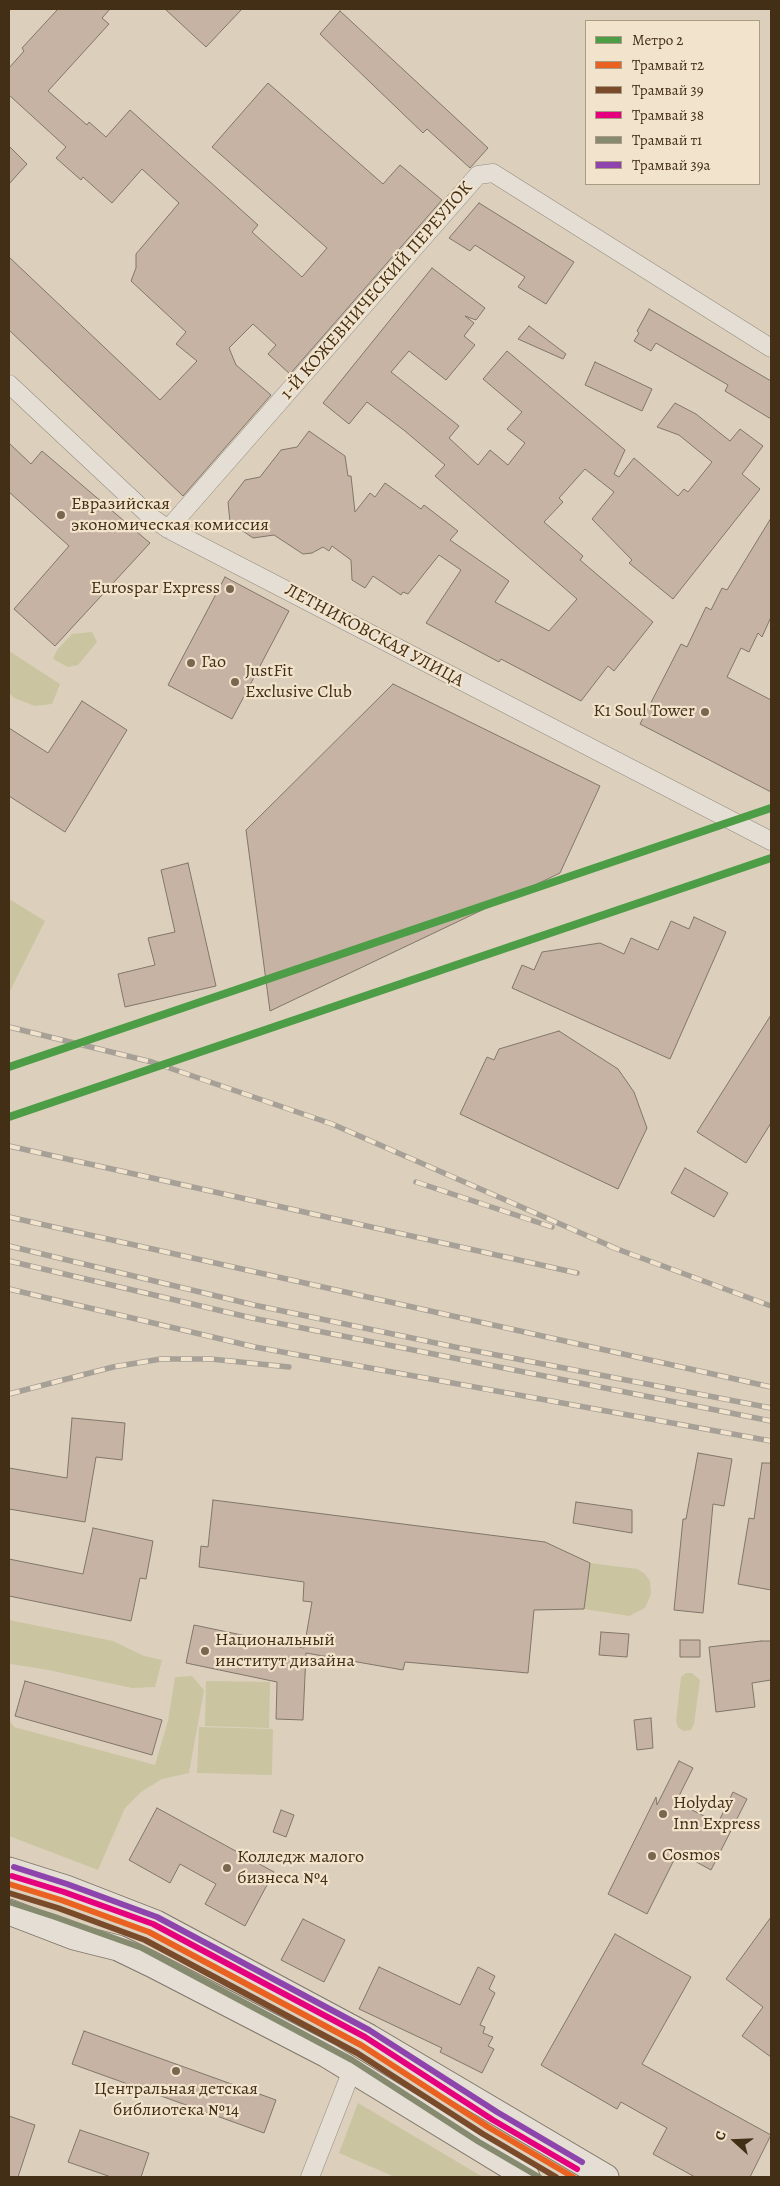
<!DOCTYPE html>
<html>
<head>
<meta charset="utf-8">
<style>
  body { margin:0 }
  #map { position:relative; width:780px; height:2186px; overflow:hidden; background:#dcd0bd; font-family:Alegreya,serif }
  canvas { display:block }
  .frame { position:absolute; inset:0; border:10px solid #432e16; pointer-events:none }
  .legend { position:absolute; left:585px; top:20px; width:175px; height:165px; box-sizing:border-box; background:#f1e3cc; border:1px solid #ab9b83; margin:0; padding:6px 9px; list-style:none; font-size:15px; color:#432e16 }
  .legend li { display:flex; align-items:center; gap:10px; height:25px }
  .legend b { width:25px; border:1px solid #ab9b83 }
  .north { position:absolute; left:710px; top:2116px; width:50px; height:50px; -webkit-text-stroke:4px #f1e3cc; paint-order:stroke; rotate:290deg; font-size:14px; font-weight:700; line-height:20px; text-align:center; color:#432e16 }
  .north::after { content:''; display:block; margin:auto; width:18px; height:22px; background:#432e16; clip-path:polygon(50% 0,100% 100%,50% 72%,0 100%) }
</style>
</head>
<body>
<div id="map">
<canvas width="780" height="2186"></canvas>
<div class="frame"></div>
<ul class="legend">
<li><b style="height:6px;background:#4d9c46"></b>Метро 2</li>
<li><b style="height:6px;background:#e96221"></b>Трамвай т2</li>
<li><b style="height:6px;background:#7a4b2a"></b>Трамвай 39</li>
<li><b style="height:6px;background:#e5007d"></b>Трамвай 38</li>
<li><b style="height:6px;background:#868a6f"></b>Трамвай т1</li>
<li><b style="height:6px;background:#8e44ad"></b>Трамвай 39а</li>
</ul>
<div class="north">С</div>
</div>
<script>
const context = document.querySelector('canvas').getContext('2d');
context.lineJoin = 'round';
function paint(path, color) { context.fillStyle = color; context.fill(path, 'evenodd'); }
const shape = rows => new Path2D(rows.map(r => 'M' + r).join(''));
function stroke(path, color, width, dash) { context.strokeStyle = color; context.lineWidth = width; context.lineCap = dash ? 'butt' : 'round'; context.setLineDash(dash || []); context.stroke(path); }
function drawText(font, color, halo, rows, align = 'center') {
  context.font = font + ' Alegreya,serif'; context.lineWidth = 4.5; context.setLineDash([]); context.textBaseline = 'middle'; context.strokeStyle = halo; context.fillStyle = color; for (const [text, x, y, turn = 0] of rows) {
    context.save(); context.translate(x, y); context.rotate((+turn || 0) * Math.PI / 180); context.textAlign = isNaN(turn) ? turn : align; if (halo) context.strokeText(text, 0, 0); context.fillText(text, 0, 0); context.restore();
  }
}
paint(shape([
  [92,632,97,642,78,665,68,667,53,659,57,650,72,634],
  [9,651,60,684,52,704,35,706,14,698,9,693],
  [9,899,45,921,9,993],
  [590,1563,637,1569,645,1574,650,1581,651,1594,645,1608,629,1616,584,1609],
  [9,1620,113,1641,144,1656,162,1660,155,1687,132,1688,48,1670,11,1664,9,1667],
  [686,1673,692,1673,700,1680,694,1724,691,1730,683,1731,678,1727,676,1721,681,1677],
  [192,1676,204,1690,189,1773,162,1779,141,1792,125,1808,98,1870,9,1836,9,1720,14,1727,155,1765,168,1721,175,1677],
  [206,1681,270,1682,269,1728,205,1726],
  [199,1727,273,1729,272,1775,197,1773],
  [358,2103,483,2177,395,2177,339,2153]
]), '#cac4a0');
const building = shape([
  [58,9,110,9,102,18,109,24,48,91,87,125,89,122,106,137,130,110,258,225,252,232,302,277,327,248,212,147,268,83,383,184,400,165,442,200,290,374,268,354,276,345,253,324,229,348,236,365,271,395,183,496,9,330,9,257,160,400,197,361,176,344,186,332,131,281,136,268,136,254,179,203,142,169,112,203,83,177,81,180,56,158,66,147,9,95,9,68,24,51,22,48,58,9],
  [165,9,242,9,206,47,165,9],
  [340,11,488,148,470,168,427,129,423,133,320,34,340,11],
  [9,146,27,164,9,184,9,146],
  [479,203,574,262,546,304,518,287,525,277,475,245,470,251,449,238,479,203],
  [432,268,485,308,476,320,465,316,474,323,464,336,475,345,446,380,409,351,391,372,459,426,449,438,478,465,490,450,508,465,525,443,507,429,522,412,483,379,507,351,625,450,614,474,619,477,634,458,678,496,684,489,688,492,712,462,679,435,657,427,675,403,696,414,730,441,740,429,763,446,742,474,760,489,673,599,629,563,632,560,592,519,614,492,585,469,559,498,563,502,544,522,583,556,580,560,653,622,614,671,608,666,581,701,501,659,499,662,426,623,461,570,439,555,408,594,403,592,401,595,373,576,365,588,352,580,351,560,332,546,329,551,323,547,312,553,303,554,274,535,253,538,230,522,228,502,245,480,260,477,281,450,297,447,309,431,345,456,348,476,351,476,355,512,370,493,375,497,385,483,421,509,424,505,458,531,450,540,509,581,495,602,549,631,577,599,435,476,445,465,405,431,367,402,349,424,323,403,432,268],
  [649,309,771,381,771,419,725,391,728,385,656,343,651,351,634,341,639,333,637,331,649,309],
  [529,326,566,354,563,359,518,339,529,326],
  [595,362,652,389,642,411,585,385,595,362],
  [9,443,31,464,42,451,150,543,55,646,14,609,69,546,9,492,9,443],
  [771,518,771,617,762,637,758,633,749,652,741,648,727,677,771,700,771,792,640,724,681,644,687,647,706,607,711,610,722,588,727,590,771,518],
  [225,577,289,611,232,719,168,685,225,577],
  [393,684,600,786,560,873,270,1011,246,830,393,684],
  [82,701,127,730,65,832,9,796,9,728,48,753,82,701],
  [188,863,216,986,125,1007,118,974,155,965,148,938,175,932,161,870,188,863],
  [694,917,726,932,670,1059,512,988,522,965,534,970,542,952,600,943,624,954,631,938,658,950,671,921,689,929,694,917],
  [771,1015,771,1123,746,1163,697,1132,771,1015],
  [559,1031,618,1069,634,1092,647,1128,618,1189,460,1114,487,1057,494,1060,499,1049,559,1031],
  [685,1168,728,1193,714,1217,671,1193,685,1168],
  [72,1418,125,1423,122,1460,96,1457,85,1522,9,1509,9,1468,67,1478,72,1418],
  [698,1453,732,1459,724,1506,713,1504,703,1613,674,1610,683,1519,686,1519,698,1453],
  [762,1463,771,1463,771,1590,738,1584,749,1518,754,1519,762,1463],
  [213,1500,545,1542,590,1563,584,1609,534,1610,528,1673,405,1662,403,1670,306,1653,303,1720,276,1719,277,1682,186,1663,194,1625,304,1648,312,1602,303,1601,304,1582,199,1567,201,1546,208,1547,213,1500],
  [576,1502,632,1510,632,1533,573,1523,576,1502],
  [93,1528,153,1541,146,1579,140,1578,131,1621,9,1596,9,1559,83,1574,93,1528],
  [601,1632,629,1634,627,1657,599,1655,601,1632],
  [680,1640,700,1640,700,1657,680,1657,680,1640],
  [761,1641,771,1641,771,1680,752,1683,755,1707,716,1712,709,1647,761,1641],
  [25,1681,162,1720,152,1755,15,1716,25,1681],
  [651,1718,653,1748,637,1750,634,1720,651,1718],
  [679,1761,693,1768,676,1802,718,1823,733,1792,747,1799,711,1870,678,1852,647,1914,608,1894,656,1797,657,1805,679,1761],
  [157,1808,274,1872,245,1926,205,1904,216,1884,180,1864,170,1883,129,1860,157,1808],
  [281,1810,294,1815,286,1837,273,1832,281,1810],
  [771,1917,771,2057,742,2036,763,2007,726,1979,771,1917],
  [303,1919,345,1940,324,1982,281,1960,303,1919],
  [615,1934,691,1977,642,2064,771,2135,750,2177,695,2177,653,2154,667,2128,621,2102,617,2109,541,2065,615,1934],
  [379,1967,460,2005,478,1967,495,1976,489,1989,495,1993,480,2025,485,2027,483,2033,493,2037,488,2046,494,2049,482,2073,440,2052,442,2048,359,2009,379,1967],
  [84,2031,276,2100,264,2133,72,2064,84,2031],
  [9,2116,35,2125,18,2177,9,2177,9,2116],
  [80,2130,149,2153,141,2177,111,2177,68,2162,80,2130]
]);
paint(building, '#c6b3a4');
stroke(building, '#807669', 1);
const minor = shape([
  [9,384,151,517,168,529,771,841],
  [168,529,478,175,493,173,771,348],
  [310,2177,352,2070]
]);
const secondary = shape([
  [9,1870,66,1888,156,1923,369,2037,606,2177],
  [9,1912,74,1937,118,1948,151,1964,327,2055,527,2177]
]);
stroke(minor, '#968c7f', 19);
stroke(secondary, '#807669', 27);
stroke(minor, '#e4ded4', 18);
stroke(secondary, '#e4ded4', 25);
const rail = shape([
  [9,1027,152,1062,332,1124,615,1248],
  [9,1146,577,1273],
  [416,1182,552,1227],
  [9,1217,771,1387],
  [9,1246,254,1305,455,1347,771,1408],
  [609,1246,771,1306],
  [9,1261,252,1318,771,1421],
  [9,1289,255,1347,771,1441],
  [9,1394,113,1367,161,1359,211,1359,289,1367]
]);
stroke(rail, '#a7a097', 5.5);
stroke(rail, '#f1e3cc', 4, [11]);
stroke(shape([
  [9,1884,61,1900,149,1932,361,2045,488,2127,573,2177]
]), '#e96221', 6);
stroke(shape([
  [9,1893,58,1908,145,1940,357,2053,483,2134,556,2177]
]), '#7a4b2a', 6);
stroke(shape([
  [12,1876,64,1892,153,1924,365,2037,493,2120,577,2169]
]), '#e5007d', 6);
stroke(shape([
  [9,1902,55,1917,142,1948,352,2060,479,2142,539,2177]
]), '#868a6f', 6);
stroke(shape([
  [14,1867,67,1884,157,1917,369,2030,497,2112,582,2162]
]), '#8e44ad', 6);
stroke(shape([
  [9,1067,771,808],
  [9,1117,771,858]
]), '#4d9c46', 8);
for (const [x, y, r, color] of [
  [61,515,5,"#796750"],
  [230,589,5,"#796750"],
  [191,663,5,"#796750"],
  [235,682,5,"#796750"],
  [705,712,5,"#796750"],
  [205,1651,5,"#796750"],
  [663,1814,5,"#796750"],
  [652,1856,5,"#796750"],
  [227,1868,5,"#796750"],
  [176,2071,5,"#796750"]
]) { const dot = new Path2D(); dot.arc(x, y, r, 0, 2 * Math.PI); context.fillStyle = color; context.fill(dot); stroke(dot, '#f1e3cc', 2); }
drawText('18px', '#432e16', '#f1e3cc', [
  ["1-Й КОЖЕВНИЧЕСКИЙ ПЕРЕУЛОК",377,291,-49],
  ["ЛЕТНИКОВСКАЯ УЛИЦА",374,636,28]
]);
drawText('18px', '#432e16', '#f1e3cc', [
  ["Евразийская",71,505],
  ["экономическая комиссия",71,526],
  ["Eurospar Express",220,589,"right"],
  ["Гао",201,663],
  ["JustFit",245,672],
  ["Exclusive Club",245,693],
  ["К1 Soul Tower",695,712,"right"],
  ["Национальный",215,1641],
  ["институт дизайна",215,1662],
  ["Holyday",673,1804],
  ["Inn Express",673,1825],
  ["Cosmos",662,1856],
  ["Колледж малого",237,1858],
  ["бизнеса №4",237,1879],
  ["Центральная детская",176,2090,"center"],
  ["библиотека №14",176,2111,"center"]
], 'left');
</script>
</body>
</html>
